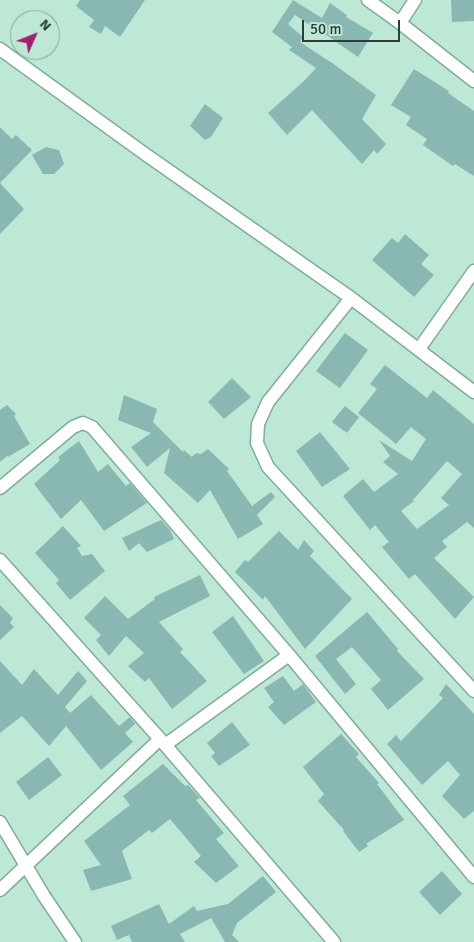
<!DOCTYPE html>
<html>
<head>
<meta charset="utf-8">
<style>
  body { margin:0 }
  #map { position:relative; width:474px; height:942px; overflow:hidden; background:#bde8d6; font-family:Signika,sans-serif }
  canvas { display:block }
  .north { position:absolute; left:10px; top:10px; width:50px; height:50px; box-sizing:border-box; background:#bde8d6; border:1px solid #83a496; border-radius:50%; rotate:46deg; font-size:14px; font-weight:700; line-height:20px; text-align:center; color:#2c3d36 }
  .north::after { content:''; display:block; margin:auto; width:18px; height:22px; background:#a12071; clip-path:polygon(50% 0,100% 100%,50% 72%,0 100%) }
  .scale { position:absolute; left:302px; top:20px; width:98px; height:22px; box-sizing:border-box; border:2px solid #2c3d36; border-top:0; padding-left:6px; font-size:15px; line-height:18px; white-space:nowrap; color:#2c3d36; -webkit-text-stroke:4px #bde8d6; paint-order:stroke }
</style>
</head>
<body>
<div id="map">
<canvas width="474" height="942"></canvas>
<div class="north">N</div>
<div class="scale">50 m</div>
</div>
<script>
const context = document.querySelector('canvas').getContext('2d');
context.lineJoin = 'round';
function paint(path, color) { context.fillStyle = color; context.fill(path, 'evenodd'); }
const shape = rows => new Path2D(rows.map(r => 'M' + r).join(''));
function stroke(path, color, width, dash) { context.strokeStyle = color; context.lineWidth = width; context.lineCap = dash ? 'butt' : 'round'; context.setLineDash(dash || []); context.stroke(path); }
paint(shape([
  [80,0,145,0,120,37,105,26,101,34,89,27,94,20,76,6],
  [293,0,322,18,330,3,347,15,346,17,373,33,358,57,312,25,311,26,295,15,288,24,303,37,300,42,335,65,376,95,362,119,386,144,377,154,374,150,362,164,312,110,287,135,268,113,304,81,316,68,289,50,292,47,272,32],
  [451,0,474,0,474,21,452,22],
  [414,69,449,91,448,93,474,111,474,176,455,164,453,166,423,145,427,139,406,125,411,117,391,105],
  [205,104,223,118,211,137,205,140,190,126],
  [0,127,12,139,16,135,32,150,0,183,24,209,0,234],
  [46,147,59,150,64,164,54,174,43,174,32,155],
  [405,234,429,255,421,264,434,275,414,297,372,260,392,238,398,243],
  [345,333,368,350,340,388,316,371],
  [385,365,427,398,433,390,474,424,474,528,467,522,442,541,447,547,434,558,474,597,455,619,415,574,409,579,382,547,389,542,375,525,370,530,343,496,363,479,374,492,398,474,383,462,390,456,379,440,412,461,426,439,411,427,396,444,358,413,377,389,370,384],
  [447,461,462,474,441,498,449,505,417,529,401,511,414,501,413,500],
  [232,378,251,397,224,419,208,402],
  [124,395,157,409,153,422,183,452,184,450,192,457,196,453,201,454,208,449,229,469,227,471,252,506,271,492,275,497,257,515,263,524,238,539,210,490,198,503,164,473,170,448,147,467,131,447,151,433,118,420],
  [7,405,16,414,14,416,30,444,8,457,7,456,0,462,0,410],
  [345,406,359,417,347,433,332,422],
  [320,432,350,469,322,487,296,451],
  [79,441,98,472,108,464,126,486,130,483,147,503,104,531,81,500,61,519,34,484,60,460,58,457],
  [161,520,170,530,174,539,147,552,139,543,129,551,122,538],
  [63,526,81,546,77,548,82,556,92,554,105,571,70,600,56,583,59,580,35,553],
  [279,531,298,550,304,540,314,551,310,556,352,599,305,649,265,596,263,600,235,572,245,560,248,562],
  [200,575,210,596,159,622,183,649,180,652,207,681,172,709,149,678,145,682,128,666,144,653,126,636,109,656,96,640,101,635,84,618,105,596,128,619,155,599,154,597],
  [0,605,13,618,10,623,14,627,0,640],
  [367,612,398,649,397,651,424,679,388,710,371,689,381,680,352,647,336,659,356,684,345,694,315,656],
  [233,616,264,661,244,674,212,632],
  [0,661,22,685,34,669,58,695,78,671,87,681,65,707,70,713,91,695,119,726,130,717,135,724,125,733,133,742,101,770,66,726,49,746,22,716,0,733],
  [283,676,294,691,303,684,316,702,284,725,268,707,274,702,264,688],
  [446,684,474,714,474,811,464,819,442,796,460,775,448,761,422,785,387,744,396,735,401,741,443,698,439,695],
  [232,722,250,745,219,766,211,756,215,753,207,743],
  [341,734,359,754,356,757,379,783,377,784,404,820,366,844,368,846,359,852,343,831,344,830,318,801,324,794,303,767],
  [48,757,62,775,29,800,16,782],
  [163,764,185,786,188,785,200,798,196,800,224,833,216,839,239,866,216,883,194,862,201,856,170,819,152,833,149,830,122,851,132,879,91,891,83,870,101,865,84,841,130,805,123,796],
  [442,871,462,894,440,915,419,892],
  [263,876,276,892,237,923,232,935,239,942,225,942,211,918,180,934,185,942,132,942,129,935,117,940,111,926,159,904,169,924,194,906,197,911,228,904]
]), '#89b8b3');
const street = shape([
  [368,0,400,23],
  [415,0,400,23,474,81],
  [0,49,145,154,351,298,474,392],
  [351,298,268,402,258,424,257,443,268,467,474,691],
  [419,349,474,271],
  [0,488,73,427,83,423,92,427,289,655,474,877],
  [0,560,160,739,334,942],
  [165,745,289,655],
  [0,822,44,896,75,942],
  [0,890,160,739]
]);
stroke(street, '#82ab9a', 15);
stroke(street, '#fff', 12);
</script>
</body>
</html>
